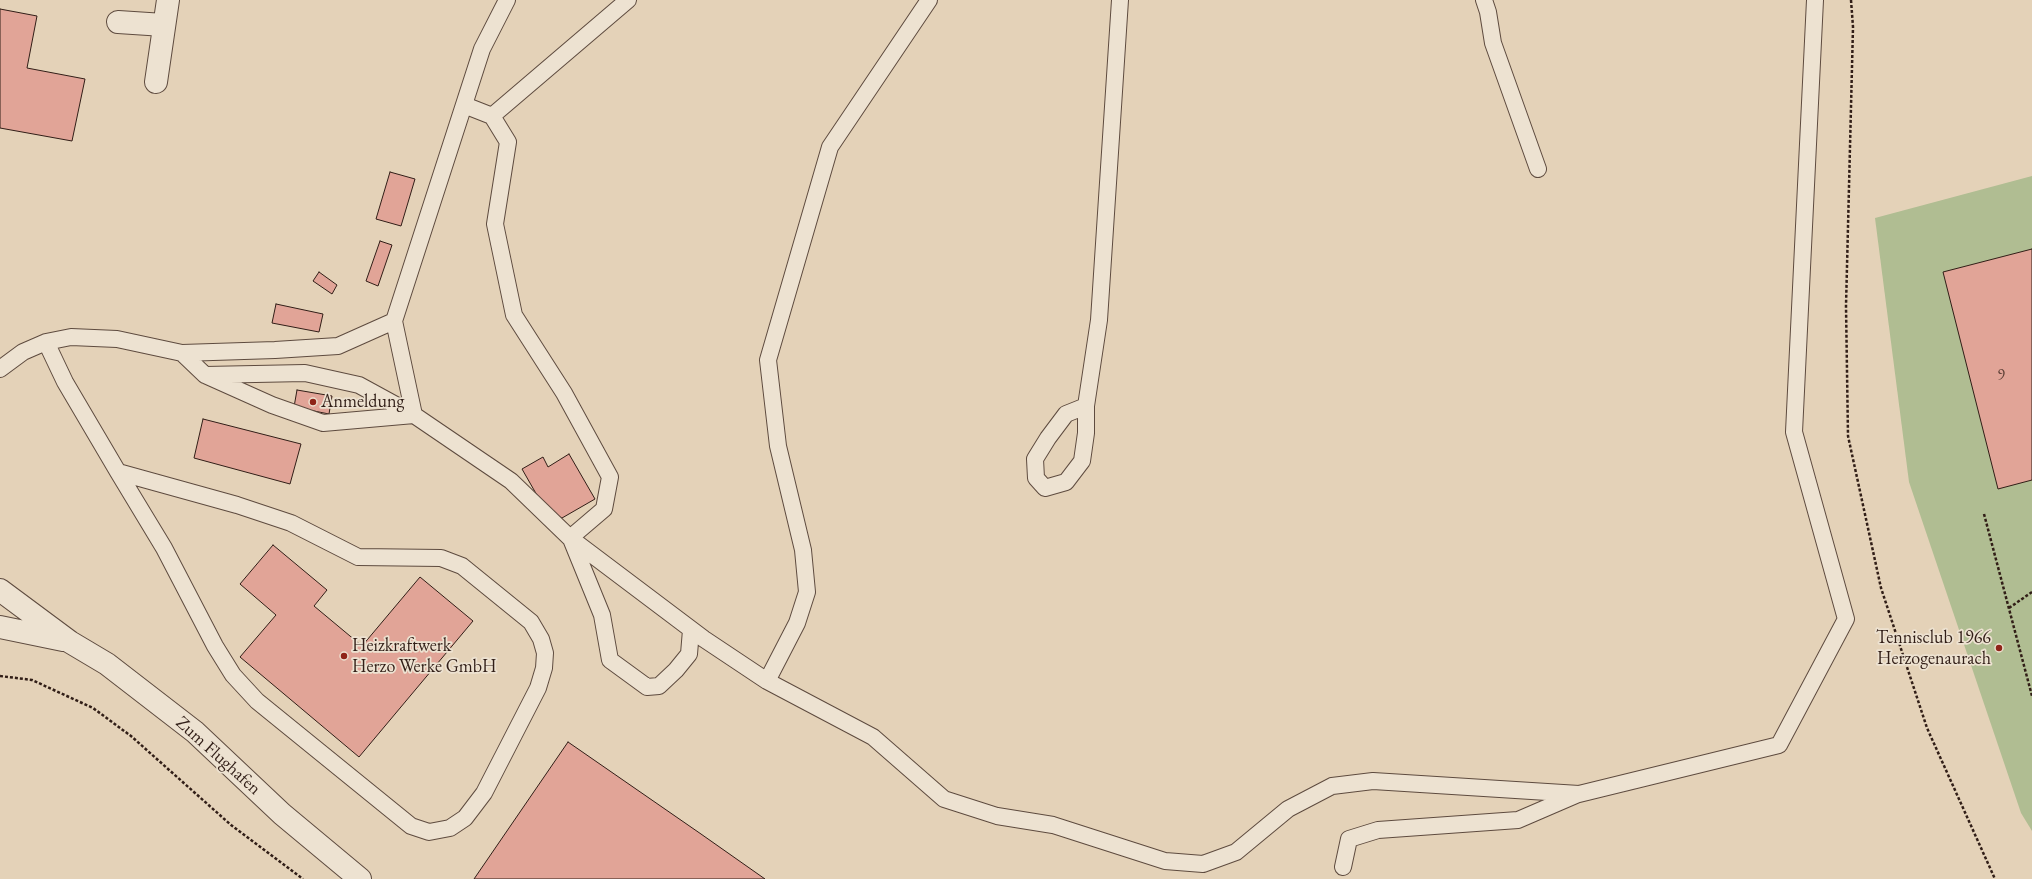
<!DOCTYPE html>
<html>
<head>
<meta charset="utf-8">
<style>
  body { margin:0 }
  canvas { display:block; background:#e4d2b8 }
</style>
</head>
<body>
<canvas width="2032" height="879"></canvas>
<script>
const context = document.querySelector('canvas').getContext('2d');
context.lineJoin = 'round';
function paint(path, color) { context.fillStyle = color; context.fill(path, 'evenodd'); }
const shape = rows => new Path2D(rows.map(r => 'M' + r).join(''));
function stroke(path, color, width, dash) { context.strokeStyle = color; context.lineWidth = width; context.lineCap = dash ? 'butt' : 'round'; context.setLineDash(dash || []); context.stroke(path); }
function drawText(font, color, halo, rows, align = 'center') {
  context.font = font + ' "EB Garamond",serif'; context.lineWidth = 3.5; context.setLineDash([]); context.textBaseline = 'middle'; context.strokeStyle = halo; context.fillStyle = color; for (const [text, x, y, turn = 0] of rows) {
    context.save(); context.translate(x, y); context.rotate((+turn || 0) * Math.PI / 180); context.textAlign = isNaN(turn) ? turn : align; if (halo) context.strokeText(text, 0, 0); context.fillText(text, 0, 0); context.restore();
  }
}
paint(shape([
  [2032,176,2032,831,2021,813,1909,482,1875,218]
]), '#b0bd92');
const building = shape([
  [0,9,37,16,27,68,85,79,72,141,0,128,0,9],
  [390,172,415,179,401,226,376,219,390,172],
  [380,241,392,245,378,286,366,281,380,241],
  [2032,249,2032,480,1998,489,1943,272,2032,249],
  [319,272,337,285,332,294,313,281,319,272],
  [276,304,323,314,319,332,272,323,276,304],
  [297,390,332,396,329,414,294,407,297,390],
  [203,419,301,444,290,484,194,458,203,419],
  [569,454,595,499,562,518,546,511,522,469,543,457,548,467,569,454],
  [273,545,327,590,314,606,362,646,420,577,473,621,359,757,240,657,276,615,240,584,273,545],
  [568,742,701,834,765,879,474,879,568,742]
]);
paint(building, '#e1a497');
stroke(building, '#311e17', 1);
const service = shape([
  [1484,0,1488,12,1493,43,1538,169],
  [464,105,492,116,508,142,495,224,514,315,564,393,610,477,604,509,570,538],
  [492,116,628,0],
  [46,342,65,382,118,472,164,548,215,646,233,675,257,701,411,826,429,832,450,828,465,818,484,793,538,688,544,668,545,653,541,639,531,622,462,566,441,558,358,557,291,523,237,505,118,472],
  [182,353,205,375,272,405,323,423,414,415],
  [0,369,23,352,46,342,71,337,117,339,182,353,275,350,338,346,394,321],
  [205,375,305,373,359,385,414,415,511,481,570,538,704,639,767,681,873,737,944,799,997,816,1053,825,1165,861,1203,864,1236,852,1288,809,1332,786,1373,781,1579,794,1779,745,1846,619,1794,432,1815,0],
  [1086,406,1066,414,1048,438,1035,459,1036,478,1045,488,1066,482,1082,461,1086,433,1086,406,1099,320,1120,0],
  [414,415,394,321,482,49,507,0],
  [571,539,602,615,610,660,647,687,659,686,676,670,689,654,691,630],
  [767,681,797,623,807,592,803,550,778,446,768,360,830,147,929,0],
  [1343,867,1349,839,1378,830,1518,820,1576,795]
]);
const minor = shape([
  [118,22,164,25],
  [156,82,168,0]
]);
const tertiary = shape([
  [0,590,70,642,107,664,195,732,282,814,360,879],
  [0,627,63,640]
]);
stroke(service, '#5e4b3f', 18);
stroke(minor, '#5e4b3f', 24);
stroke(tertiary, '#5e4b3f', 24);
stroke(shape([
  [1851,0,1853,27,1846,306,1848,436,1881,588,1927,728,1995,879],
  [1984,514,2032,696],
  [2009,608,2032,592],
  [0,676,32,680,93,708,131,736,231,825,303,879]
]), '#311e17', 2.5, [3, 2]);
stroke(service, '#ede2d1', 16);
stroke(minor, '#ede2d1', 22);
stroke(tertiary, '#ede2d1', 22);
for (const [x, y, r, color] of [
  [313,402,4,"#8f2418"],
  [1999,648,4,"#8f2418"],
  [344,656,4,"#8f2418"]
]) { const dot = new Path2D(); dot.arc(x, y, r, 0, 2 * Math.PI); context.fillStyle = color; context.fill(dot); stroke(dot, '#ede2d1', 1.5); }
drawText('16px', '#5d4037', null, [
  ["9",2001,376]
]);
drawText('18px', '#311e17', '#ede2d1', [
  ["Anmeldung",321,402],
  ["Tennisclub 1966",1991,638,"right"],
  ["Herzogenaurach",1991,659,"right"],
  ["Heizkraftwerk",352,646],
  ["Herzo Werke GmbH",352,667]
], 'left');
drawText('18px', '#311e17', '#ede2d1', [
  ["Zum Flughafen",218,756,42]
]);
</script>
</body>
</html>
